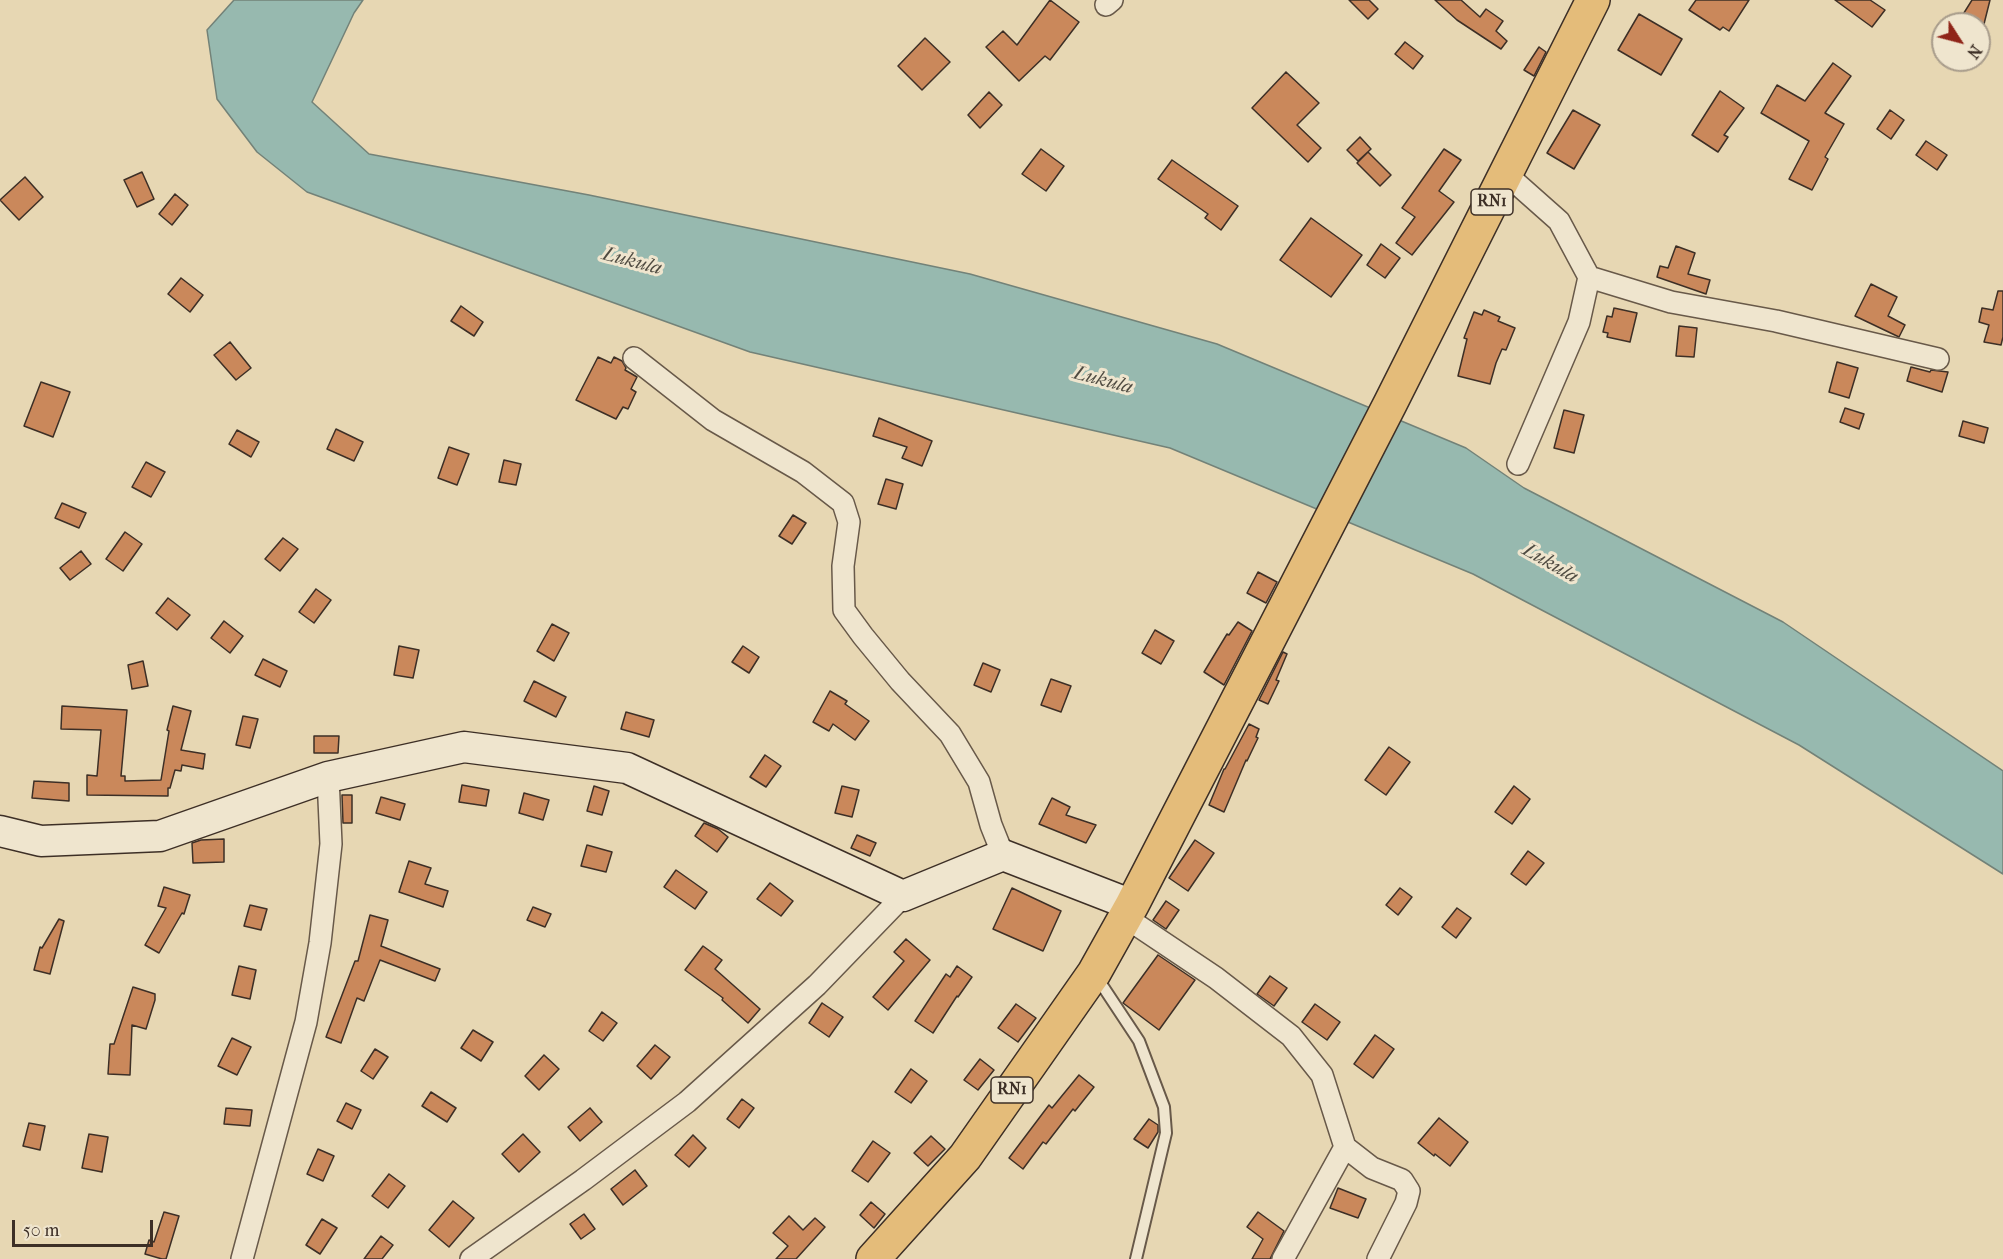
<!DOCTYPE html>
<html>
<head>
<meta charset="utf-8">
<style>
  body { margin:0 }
  #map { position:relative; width:2003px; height:1259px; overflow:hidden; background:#e7d7b3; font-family:"IM FELL French Canon",serif }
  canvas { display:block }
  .north { position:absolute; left:1931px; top:12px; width:60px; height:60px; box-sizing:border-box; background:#efe5ce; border:2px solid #a89c8b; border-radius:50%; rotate:126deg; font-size:16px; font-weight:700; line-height:24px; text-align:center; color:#3d2f26 }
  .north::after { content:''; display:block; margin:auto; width:21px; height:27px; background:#8f2418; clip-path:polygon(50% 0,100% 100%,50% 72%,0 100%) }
  .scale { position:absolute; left:12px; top:1220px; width:141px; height:27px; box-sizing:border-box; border:3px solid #3d2f26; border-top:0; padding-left:8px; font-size:18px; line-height:21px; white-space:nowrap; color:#3d2f26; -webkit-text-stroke:4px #efe5ce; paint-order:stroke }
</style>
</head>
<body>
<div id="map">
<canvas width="2003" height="1259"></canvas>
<div class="north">N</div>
<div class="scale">50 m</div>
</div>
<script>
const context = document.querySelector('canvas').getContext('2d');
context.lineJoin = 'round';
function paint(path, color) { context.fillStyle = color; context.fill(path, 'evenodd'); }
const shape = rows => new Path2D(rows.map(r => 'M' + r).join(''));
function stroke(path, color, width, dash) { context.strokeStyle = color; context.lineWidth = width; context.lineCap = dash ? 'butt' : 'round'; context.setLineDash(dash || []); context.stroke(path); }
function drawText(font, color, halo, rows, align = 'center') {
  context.font = font + ' "IM FELL French Canon",serif'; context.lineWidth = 6; context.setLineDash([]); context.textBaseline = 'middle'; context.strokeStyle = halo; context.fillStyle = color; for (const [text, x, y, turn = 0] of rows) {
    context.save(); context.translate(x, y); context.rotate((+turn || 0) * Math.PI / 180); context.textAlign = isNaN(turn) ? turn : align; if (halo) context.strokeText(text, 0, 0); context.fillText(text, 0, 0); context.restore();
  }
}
const water = shape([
  [234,0,363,0,354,13,312,102,369,154,589,195,970,274,1217,344,1466,448,1524,488,1783,622,2003,771,2003,874,1799,745,1473,574,1170,448,750,352,307,192,257,152,217,99,207,30,234,0]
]);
paint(water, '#97b9af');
stroke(water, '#738278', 1.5);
const building = shape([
  [1050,0,1079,22,1050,60,1045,56,1019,81,986,47,1003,31,1017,45,1050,0],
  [1349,0,1369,0,1378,9,1368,19,1349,0],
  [1435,0,1461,0,1480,17,1486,9,1503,21,1496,31,1507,41,1501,49,1457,20,1435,0],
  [1696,0,1749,0,1729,31,1723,27,1720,30,1689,10,1696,0],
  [1835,0,1870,0,1885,10,1872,27,1835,0],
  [1972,0,1990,0,1984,24,1957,24,1972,0],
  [1639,14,1682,39,1661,75,1618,50,1639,14],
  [925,38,950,62,922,90,898,66,925,38],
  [1405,42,1423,56,1413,69,1395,54,1405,42],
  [1539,47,1546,52,1534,76,1524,70,1539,47],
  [1833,63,1851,76,1825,113,1844,124,1825,157,1828,159,1812,190,1789,179,1809,141,1761,113,1777,85,1805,101,1833,63],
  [1286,72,1319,103,1297,125,1321,148,1308,162,1252,108,1286,72],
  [1720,91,1744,108,1724,135,1728,137,1718,152,1692,135,1720,91],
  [989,92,1002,105,980,128,968,115,989,92],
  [1573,110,1600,125,1574,169,1547,153,1573,110],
  [1890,110,1904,120,1891,139,1877,129,1890,110],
  [1360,137,1371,149,1358,161,1347,150,1360,137],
  [1926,141,1947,155,1937,170,1916,155,1926,141],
  [1041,149,1064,166,1046,191,1022,174,1041,149],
  [1444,149,1461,160,1439,191,1454,202,1412,255,1396,243,1415,217,1402,208,1444,149],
  [1368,152,1391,175,1380,186,1357,163,1368,152],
  [1172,160,1238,206,1221,230,1205,218,1208,214,1158,179,1172,160],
  [142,172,154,199,137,207,124,180,142,172],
  [25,177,43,197,19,220,0,200,25,177],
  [175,194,188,205,172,225,159,214,175,194],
  [1311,218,1362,255,1331,297,1280,260,1311,218],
  [1381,244,1400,258,1385,278,1367,265,1381,244],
  [1676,246,1695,253,1688,274,1710,280,1706,294,1657,277,1660,266,1668,268,1676,246],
  [181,278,203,295,190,312,168,294,181,278],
  [1871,284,1897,297,1888,316,1905,325,1899,337,1855,316,1871,284],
  [1998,291,2003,291,2003,337,2001,345,1984,342,1989,325,1979,322,1982,308,1993,310,1998,291],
  [461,306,483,322,474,336,451,321,461,306],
  [1614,308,1637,313,1630,342,1607,337,1608,333,1603,332,1607,316,1612,317,1614,308],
  [1484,310,1500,317,1498,321,1515,328,1506,350,1502,349,1496,363,1490,384,1458,376,1467,339,1464,338,1474,312,1482,315,1484,310],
  [1679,326,1697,328,1694,357,1676,356,1679,326],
  [230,342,251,368,236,380,214,355,230,342],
  [598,357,611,363,614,357,622,361,626,368,625,370,637,377,631,389,636,392,628,409,623,407,616,419,576,400,598,357],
  [1837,362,1858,368,1849,398,1829,392,1837,362],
  [1911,367,1930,372,1931,370,1948,372,1942,392,1907,381,1911,367],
  [41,382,70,392,53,437,24,426,41,382],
  [1845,408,1864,414,1859,429,1840,422,1845,408],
  [1564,410,1584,415,1574,453,1554,448,1564,410],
  [879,418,932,441,922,466,902,458,907,447,873,436,879,418],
  [1963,421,1988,428,1984,443,1959,436,1963,421],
  [336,429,363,442,354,461,327,449,336,429],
  [237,430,259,442,251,457,229,444,237,430],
  [449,447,469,454,457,485,438,478,449,447],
  [504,460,521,464,516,485,499,482,504,460],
  [146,462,165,472,151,497,132,487,146,462],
  [886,479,903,484,896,509,878,504,886,479],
  [62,503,86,513,79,528,55,518,62,503],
  [793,515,806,523,792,544,779,536,793,515],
  [125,532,142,544,123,571,106,559,125,532],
  [283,538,298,549,280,571,265,559,283,538],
  [81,551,91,564,70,580,60,568,81,551],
  [1258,572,1277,582,1266,603,1247,593,1258,572],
  [316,589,331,600,314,623,299,612,316,589],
  [168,598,190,615,177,630,156,613,168,598],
  [224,621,243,636,230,653,211,638,224,621],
  [1238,622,1252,631,1224,685,1204,672,1227,634,1229,635,1238,622],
  [552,624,569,633,554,661,537,651,552,624],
  [1155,630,1174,641,1161,664,1142,653,1155,630],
  [399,646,419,650,413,678,394,675,399,646],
  [743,646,759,657,749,673,732,662,743,646],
  [1283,652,1287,654,1276,680,1279,681,1268,704,1259,700,1283,652],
  [263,659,287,671,280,687,255,675,263,659],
  [143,661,148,686,132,689,128,665,143,661],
  [983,663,1000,670,991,692,974,685,983,663],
  [1051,679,1071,686,1061,712,1041,705,1051,679],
  [534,681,566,697,556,717,524,701,534,681],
  [830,691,847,701,845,704,869,721,855,740,833,724,829,731,813,722,830,691],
  [62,706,127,710,121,776,125,776,125,781,161,780,169,731,167,730,173,706,191,711,181,750,205,754,203,769,182,765,181,771,175,770,170,788,168,788,168,796,87,795,87,775,97,776,101,730,61,729,62,706],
  [626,712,654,720,649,737,621,729,626,712],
  [243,716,258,719,250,748,236,745,243,716],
  [1249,724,1259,729,1256,737,1258,738,1247,761,1246,760,1224,812,1209,805,1224,769,1225,769,1249,724],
  [314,736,339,736,338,753,314,753,314,736],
  [1389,747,1410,762,1386,795,1365,780,1389,747],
  [765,755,781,766,766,787,750,777,765,755],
  [34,781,69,783,69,801,32,798,34,781],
  [462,785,489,790,486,806,459,802,462,785],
  [594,786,609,791,602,815,587,811,594,786],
  [842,786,859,790,852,817,835,813,842,786],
  [1514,786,1530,799,1512,824,1495,812,1514,786],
  [524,793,549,800,543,820,519,813,524,793],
  [342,795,352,795,352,823,343,823,342,795],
  [381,797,405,804,400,820,376,813,381,797],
  [1052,798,1070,807,1066,815,1096,825,1086,843,1039,824,1052,798],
  [704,823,718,829,728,837,717,852,695,836,704,823],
  [857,835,876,843,870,856,851,848,857,835],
  [224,839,224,862,193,863,192,843,201,840,224,839],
  [1195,840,1214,853,1188,891,1169,878,1195,840],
  [587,845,612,852,606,872,581,866,587,845],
  [1528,851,1544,863,1526,885,1511,874,1528,851],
  [409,861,431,868,425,884,448,891,443,907,399,892,409,861],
  [676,870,707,892,695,909,664,887,676,870],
  [770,883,793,901,781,916,757,899,770,883],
  [164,887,190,895,184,914,182,913,159,953,145,945,166,908,158,906,164,887],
  [1012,888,1061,911,1043,951,993,929,1012,888],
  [1400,888,1412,897,1398,915,1386,905,1400,888],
  [1166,901,1179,910,1166,929,1153,920,1166,901],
  [250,905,267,909,261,930,244,926,250,905],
  [533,907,551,914,545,927,527,920,533,907],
  [1457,908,1471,918,1456,938,1442,927,1457,908],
  [370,915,388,920,381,946,440,969,435,981,380,960,364,1001,357,998,341,1043,326,1037,355,961,358,961,370,915],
  [59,919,64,921,50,974,34,970,40,947,42,948,59,919],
  [906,939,930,960,888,1010,873,997,904,961,894,952,906,939],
  [703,946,722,960,715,969,760,1009,748,1023,722,1000,723,998,685,970,703,946],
  [1158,955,1195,980,1159,1030,1123,1003,1158,955],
  [239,966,256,970,250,999,232,995,239,966],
  [957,966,972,977,958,997,957,996,933,1033,915,1021,946,974,950,977,957,966],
  [1270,976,1287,988,1274,1006,1257,994,1270,976],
  [133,987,155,994,155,1000,146,1029,132,1025,130,1075,108,1074,110,1044,114,1044,133,987],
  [822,1003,843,1017,829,1037,809,1023,822,1003],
  [1016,1004,1036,1018,1018,1042,998,1028,1016,1004],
  [1315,1004,1340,1022,1327,1040,1302,1022,1315,1004],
  [602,1012,617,1023,603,1041,589,1031,602,1012],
  [473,1030,493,1042,481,1061,461,1048,473,1030],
  [1375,1035,1394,1049,1373,1078,1354,1064,1375,1035],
  [232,1038,251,1047,237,1075,218,1066,232,1038],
  [655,1045,670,1057,651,1079,637,1066,655,1045],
  [375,1049,388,1057,373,1079,361,1071,375,1049],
  [544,1055,559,1069,539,1090,525,1076,544,1055],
  [980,1059,994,1070,978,1090,964,1080,980,1059],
  [911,1069,927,1081,911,1103,895,1092,911,1069],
  [1079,1075,1094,1087,1075,1111,1073,1109,1046,1144,1043,1142,1023,1169,1009,1158,1049,1105,1052,1108,1079,1075],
  [431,1092,456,1108,447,1122,422,1106,431,1092],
  [742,1099,754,1108,739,1128,727,1119,742,1099],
  [346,1103,361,1110,352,1129,337,1121,346,1103],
  [226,1108,252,1110,250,1126,224,1124,226,1108],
  [590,1108,602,1122,580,1141,568,1127,590,1108],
  [1439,1118,1468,1142,1450,1166,1435,1154,1434,1156,1418,1143,1439,1118],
  [1149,1119,1158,1125,1158,1132,1148,1148,1134,1139,1149,1119],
  [29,1123,45,1126,40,1150,23,1146,29,1123],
  [89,1134,108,1137,102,1172,82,1168,89,1134],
  [523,1134,540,1152,519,1172,502,1154,523,1134],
  [693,1135,706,1148,689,1167,675,1155,693,1135],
  [931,1136,945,1149,928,1166,914,1153,931,1136],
  [873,1141,890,1153,868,1182,852,1171,873,1141],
  [318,1149,334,1156,323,1181,307,1174,318,1149],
  [635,1170,647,1186,623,1205,611,1189,635,1170],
  [389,1174,405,1186,388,1208,372,1196,389,1174],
  [1338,1188,1366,1199,1358,1218,1330,1208,1338,1188],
  [453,1201,474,1218,449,1247,429,1230,453,1201],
  [871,1202,885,1214,874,1228,860,1215,871,1202],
  [164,1212,179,1216,166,1259,162,1259,145,1254,149,1240,154,1242,164,1212],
  [1258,1212,1284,1231,1270,1259,1252,1259,1263,1239,1247,1227,1258,1212],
  [584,1214,595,1229,581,1239,570,1224,584,1214],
  [789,1216,803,1230,815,1218,825,1227,796,1259,776,1259,788,1246,773,1233,789,1216],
  [322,1219,337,1228,320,1254,306,1245,322,1219],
  [381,1236,393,1245,382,1259,364,1259,381,1236]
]);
paint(building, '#ca885b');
stroke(building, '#3d2f26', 1.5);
const lane = shape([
  [1096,976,1139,1041,1164,1107,1166,1133,1136,1259]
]);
const street = shape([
  [1106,5,1112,0],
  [1506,174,1559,221,1589,277,1579,322,1518,464],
  [1589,277,1671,302,1776,321,1938,359],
  [634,358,713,420,803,472,843,503,849,522,843,566,844,610,863,636,900,681,950,734,979,782,991,825,1003,855],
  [1125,917,1216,978,1291,1036,1322,1075,1345,1147,1372,1168,1402,1180,1409,1191,1406,1203,1378,1259],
  [242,1259,306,1022,320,943,331,844,328,777],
  [471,1259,583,1180,687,1102,817,985,903,896],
  [1283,1259,1345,1147]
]);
const secondary = shape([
  [0,831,41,841,160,836,328,777,464,747,627,768,903,896,1003,855,1132,905]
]);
const highway = shape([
  [873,1259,965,1157,1094,973,1132,905,1390,404,1593,0]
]);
stroke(lane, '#685949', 14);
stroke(street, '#685949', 24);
stroke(secondary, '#3d2f26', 33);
stroke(highway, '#3d2f26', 36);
stroke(lane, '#efe5ce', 10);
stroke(street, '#efe5ce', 21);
stroke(secondary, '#efe5ce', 30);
stroke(highway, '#e4bc7a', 33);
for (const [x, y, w] of [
  [1492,202,42],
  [1012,1090,42]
]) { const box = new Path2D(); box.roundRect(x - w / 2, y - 13, w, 26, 4.5); context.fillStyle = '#efe5ce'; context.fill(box); stroke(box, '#3d2f26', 1.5); }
drawText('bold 16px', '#3d2f26', null, [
  ["RN1",1492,202],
  ["RN1",1012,1090]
]);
drawText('italic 20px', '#4f4b41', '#efe5ce', [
  ["Lukula",632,262,15],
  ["Lukula",1103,381,15],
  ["Lukula",1550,564,30]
]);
</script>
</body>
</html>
